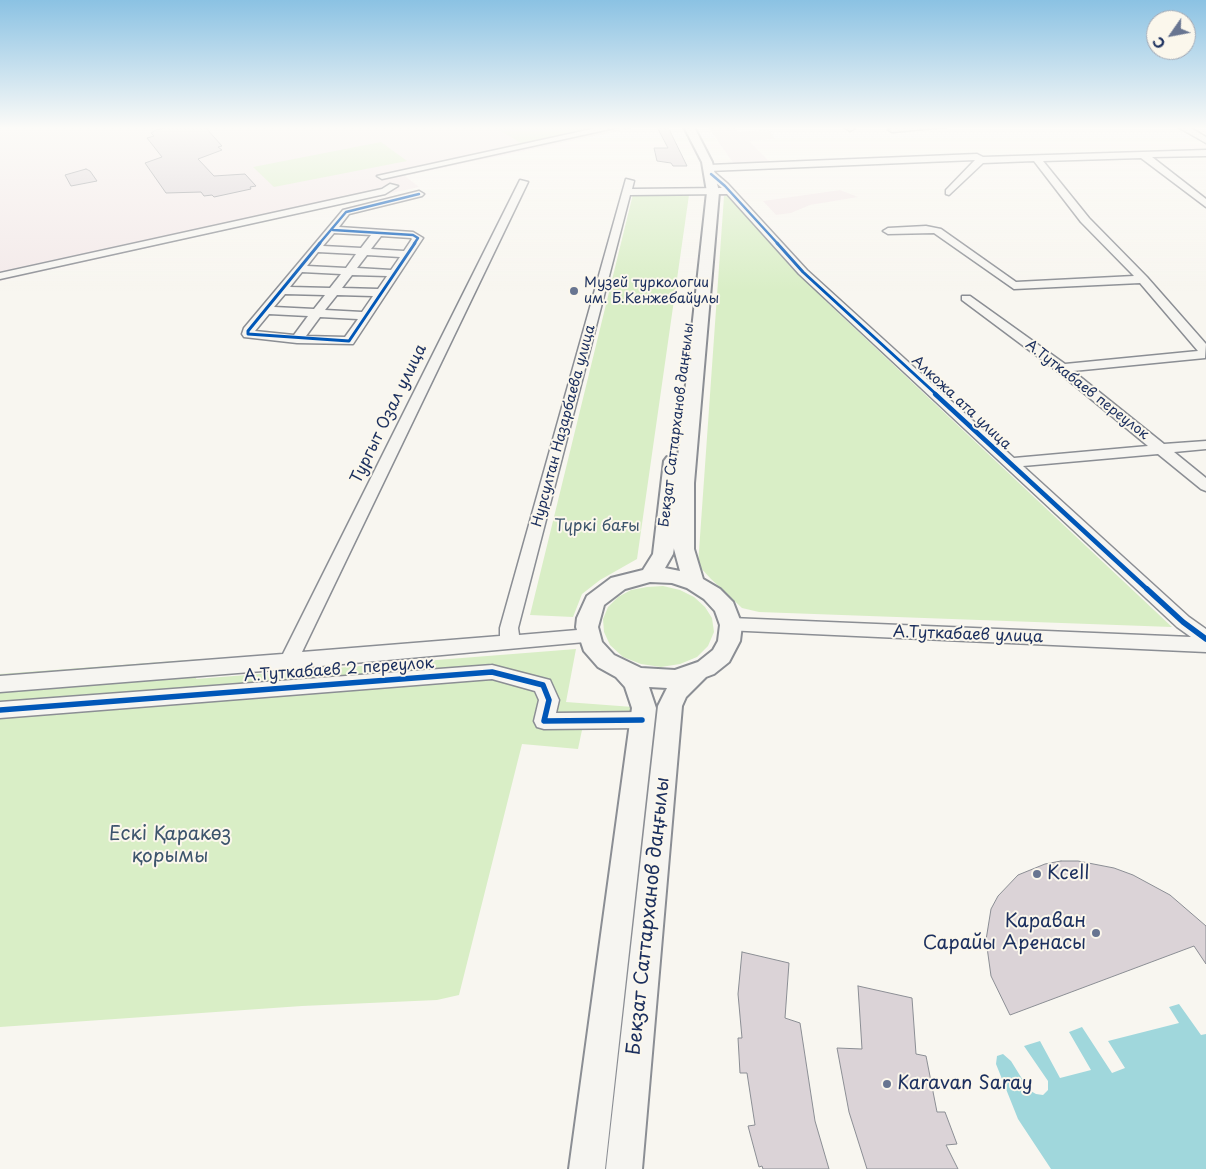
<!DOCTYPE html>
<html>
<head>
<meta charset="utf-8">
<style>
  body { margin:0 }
  #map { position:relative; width:1206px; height:1169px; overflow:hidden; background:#f8f6f0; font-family:"Playpen Sans",sans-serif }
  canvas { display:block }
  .north { position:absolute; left:1146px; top:10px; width:50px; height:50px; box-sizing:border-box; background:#fbf7ec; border:1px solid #a1a7b3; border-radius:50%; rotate:237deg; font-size:14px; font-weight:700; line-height:20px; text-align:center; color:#1b2f5e }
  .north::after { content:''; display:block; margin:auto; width:18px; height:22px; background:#687591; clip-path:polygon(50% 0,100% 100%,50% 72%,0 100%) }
</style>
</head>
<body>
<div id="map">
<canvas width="1206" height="1169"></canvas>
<div class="north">С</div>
</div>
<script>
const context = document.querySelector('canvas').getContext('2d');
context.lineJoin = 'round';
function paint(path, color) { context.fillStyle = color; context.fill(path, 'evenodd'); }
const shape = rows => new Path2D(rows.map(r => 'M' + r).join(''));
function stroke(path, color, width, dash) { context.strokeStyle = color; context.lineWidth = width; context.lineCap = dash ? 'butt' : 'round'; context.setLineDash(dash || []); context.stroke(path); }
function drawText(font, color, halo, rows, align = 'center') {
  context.font = font + ' "Playpen Sans",sans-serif'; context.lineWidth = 4; context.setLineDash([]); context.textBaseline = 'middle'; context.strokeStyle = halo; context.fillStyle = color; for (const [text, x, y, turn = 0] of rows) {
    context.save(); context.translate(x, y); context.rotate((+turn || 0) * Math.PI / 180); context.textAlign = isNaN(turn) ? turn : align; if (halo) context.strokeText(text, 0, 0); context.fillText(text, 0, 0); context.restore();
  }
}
paint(shape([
  [0,127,637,127,405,176,419,187,0,281],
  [708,127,733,127,738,132,769,130,775,139,749,141,771,163,736,167],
  [840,190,858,197,810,205,791,213,776,215,763,201]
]), '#f3e9e9');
paint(shape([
  [494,127,606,127,527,144,521,143],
  [381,142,407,161,274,187,253,167],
  [633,194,689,195,637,559,600,580,582,594,573,617,530,615],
  [724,196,729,196,791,267,831,306,1172,627,759,612,742,608,711,579,698,565],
  [663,586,680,590,694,597,705,607,712,618,714,632,708,646,697,657,680,664,661,667,641,664,623,657,610,645,604,632,603,619,608,607,618,597,631,590,647,587],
  [576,649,566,702,633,707,632,726,582,730,578,749,522,744,459,995,437,1000,302,1006,0,1027,0,674,202,659,196,679]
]), '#d9eec6');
paint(shape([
  [1179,1004,1201,1035,1206,1034,1206,1169,1051,1169,1018,1119,996,1064,997,1056,1003,1054,1011,1061,1029,1090,1036,1094,1043,1095,1048,1090,1048,1081,1024,1046,1040,1041,1060,1078,1091,1070,1069,1032,1082,1027,1112,1073,1125,1068,1108,1041,1179,1023,1169,1007]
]), '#a0d7dc');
const building = shape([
  [167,127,206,128,222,146,218,147,222,150,198,159,214,176,245,174,256,186,250,187,251,189,214,197,212,195,204,196,201,192,166,193,145,163,162,157,147,138,154,136,151,133,156,130,167,127],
  [657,127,668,127,687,166,673,166,671,163,657,161,654,148,668,148,657,127],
  [86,169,90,171,97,181,71,186,65,175,86,169],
  [1061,861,1078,861,1114,868,1133,875,1170,895,1206,926,1206,964,1194,946,1010,1015,991,976,986,940,991,909,998,896,1018,875,1045,864,1061,861],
  [742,952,789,963,785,1018,800,1023,815,1121,829,1169,763,1169,762,1166,759,1167,748,1126,755,1125,747,1073,740,1073,738,1038,742,1038,738,994,742,952],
  [858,986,912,998,916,1054,926,1056,937,1112,945,1112,957,1144,946,1145,958,1169,867,1169,849,1112,837,1048,862,1049,858,986]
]);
paint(building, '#dbd3d7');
stroke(building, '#8b8e94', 1);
const minor = shape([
  [601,127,619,127,382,179,377,176,601,127],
  [844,127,853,127,854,129,850,131,844,127],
  [894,127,946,127,892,132,888,130,894,127],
  [1178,127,1189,127,1206,137,1206,143,1178,127],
  [1206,150,1206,156,1152,157,1206,199,1206,207,1141,158,1043,161,1089,218,1147,277,1206,344,1205,358,1073,371,1164,444,1206,441,1206,449,1174,452,1206,478,1206,491,1201,489,1158,454,1023,466,1189,617,1206,629,1206,652,725,630,722,625,725,620,731,618,1191,637,1177,627,799,274,727,194,630,195,518,628,519,635,589,629,596,631,598,636,596,641,288,669,0,692,0,676,283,654,520,180,528,182,302,652,500,636,500,628,626,179,634,181,632,189,722,188,706,174,714,172,728,184,807,270,1014,458,1148,446,1057,371,962,300,962,296,970,296,1065,364,1198,351,1140,283,1014,289,934,233,888,234,883,231,888,228,926,226,941,229,1016,282,1134,276,1081,222,1034,161,983,163,949,195,946,194,946,190,975,160,709,171,705,168,709,165,977,154,983,157,1206,150],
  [390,184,398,186,385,194,0,279,0,273,382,189,390,184],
  [419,191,424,194,422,196,349,214,339,227,413,232,423,238,353,344,297,343,244,337,242,334,244,328,343,210,419,191],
  [334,233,371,235,361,248,323,246,334,233],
  [381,236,411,238,412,239,404,251,371,249,381,236],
  [318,252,356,254,346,268,307,266,318,252],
  [367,255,400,257,391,270,357,268,367,255],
  [302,272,341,274,330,288,290,287,302,272],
  [352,275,387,276,378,289,342,288,352,275],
  [285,294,325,295,314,309,274,307,285,294],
  [337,295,373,296,362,312,325,310,337,295],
  [269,314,308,316,294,335,255,331,269,314],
  [320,317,358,319,345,337,306,336,320,317],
  [492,665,550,680,559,700,556,713,642,712,649,714,652,720,649,726,642,728,544,729,537,727,534,721,539,700,535,691,492,679,0,718,0,702,492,665]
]);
const major = shape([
  [684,127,694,127,712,162,719,192,694,483,694,549,703,579,720,589,733,602,742,625,740,641,729,662,714,674,706,677,686,697,682,706,642,1169,606,1169,658,706,667,688,649,687,656,708,605,1169,569,1169,632,708,625,687,616,677,598,667,584,651,576,627,577,618,587,596,611,578,643,570,653,554,664,461,667,457,678,457,707,192,702,162,684,127],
  [674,548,674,549,680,571,665,568,673,554,674,548],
  [650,582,672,583,687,588,704,599,715,611,720,625,718,641,713,650,698,662,675,670,641,668,614,655,602,642,598,627,604,605,625,589,650,582]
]);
stroke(minor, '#8b8e94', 3);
stroke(major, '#8b8e94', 4);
paint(minor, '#f6f5f1');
paint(major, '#f6f5f1');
stroke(shape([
  [711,174,725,186,778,244],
  [333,230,413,235,418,238,414,244],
  [319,244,346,212,419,194]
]), '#0057b8', 2.5);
stroke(shape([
  [320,243,248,331,248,334,349,341,415,243],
  [777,243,803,272,937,395]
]), '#0057b8', 3);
stroke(shape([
  [935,394,1148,590]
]), '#0057b8', 4.5);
stroke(shape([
  [1147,589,1183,622,1206,639],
  [0,710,492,672,543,685,549,700,544,721,642,720]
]), '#0057b8', 5.5);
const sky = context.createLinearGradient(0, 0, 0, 291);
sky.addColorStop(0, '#8bc2e3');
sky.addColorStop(0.44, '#fcfbf8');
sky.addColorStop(1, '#fcfbf800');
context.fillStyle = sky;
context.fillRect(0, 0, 1206, 291);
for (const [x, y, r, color] of [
  [574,291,5,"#687591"],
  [1037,874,5,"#687591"],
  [1096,933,5,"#687591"],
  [887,1084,5,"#687591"]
]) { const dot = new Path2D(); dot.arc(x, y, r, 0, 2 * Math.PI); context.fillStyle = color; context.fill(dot); stroke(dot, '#fbf7ec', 2); }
drawText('14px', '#1b2f5e', '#fbf7ec', [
  ["Музей туркологии",584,283],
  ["им. Б.Кенжебайулы",584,299]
], 'left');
drawText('14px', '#1b2f5e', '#fbf7ec', [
  ["А.Туткабаев переулок",1087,390,38],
  ["Алкожа ата улица",961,403,43],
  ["Бекзат Саттарханов даңғылы",677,425,-83],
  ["Нурсултан Назарбаева улица",564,426,-75]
]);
drawText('16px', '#1b2f5e', '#fbf7ec', [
  ["Тургыт Озал улица",389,414,-64],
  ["А.Туткабаев улица",968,635,2],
  ["А.Туткабаев 2 переулок",339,670,-4]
]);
drawText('16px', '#3c546c', '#fbf7ec', [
  ["Түркі бағы",597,527]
]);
drawText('19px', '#3c546c', '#fbf7ec', [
  ["Ескі Қаракөз",170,835],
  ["қорымы",170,857]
]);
drawText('19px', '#1b2f5e', '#fbf7ec', [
  ["Kcell",1047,874],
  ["Караван",1086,922,"right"],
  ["Сарайы Аренасы",1086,944,"right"],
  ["Karavan Saray",897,1084]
], 'left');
drawText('19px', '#1b2f5e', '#fbf7ec', [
  ["Бекзат Саттарханов даңғылы",649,916,-84]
]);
</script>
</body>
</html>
